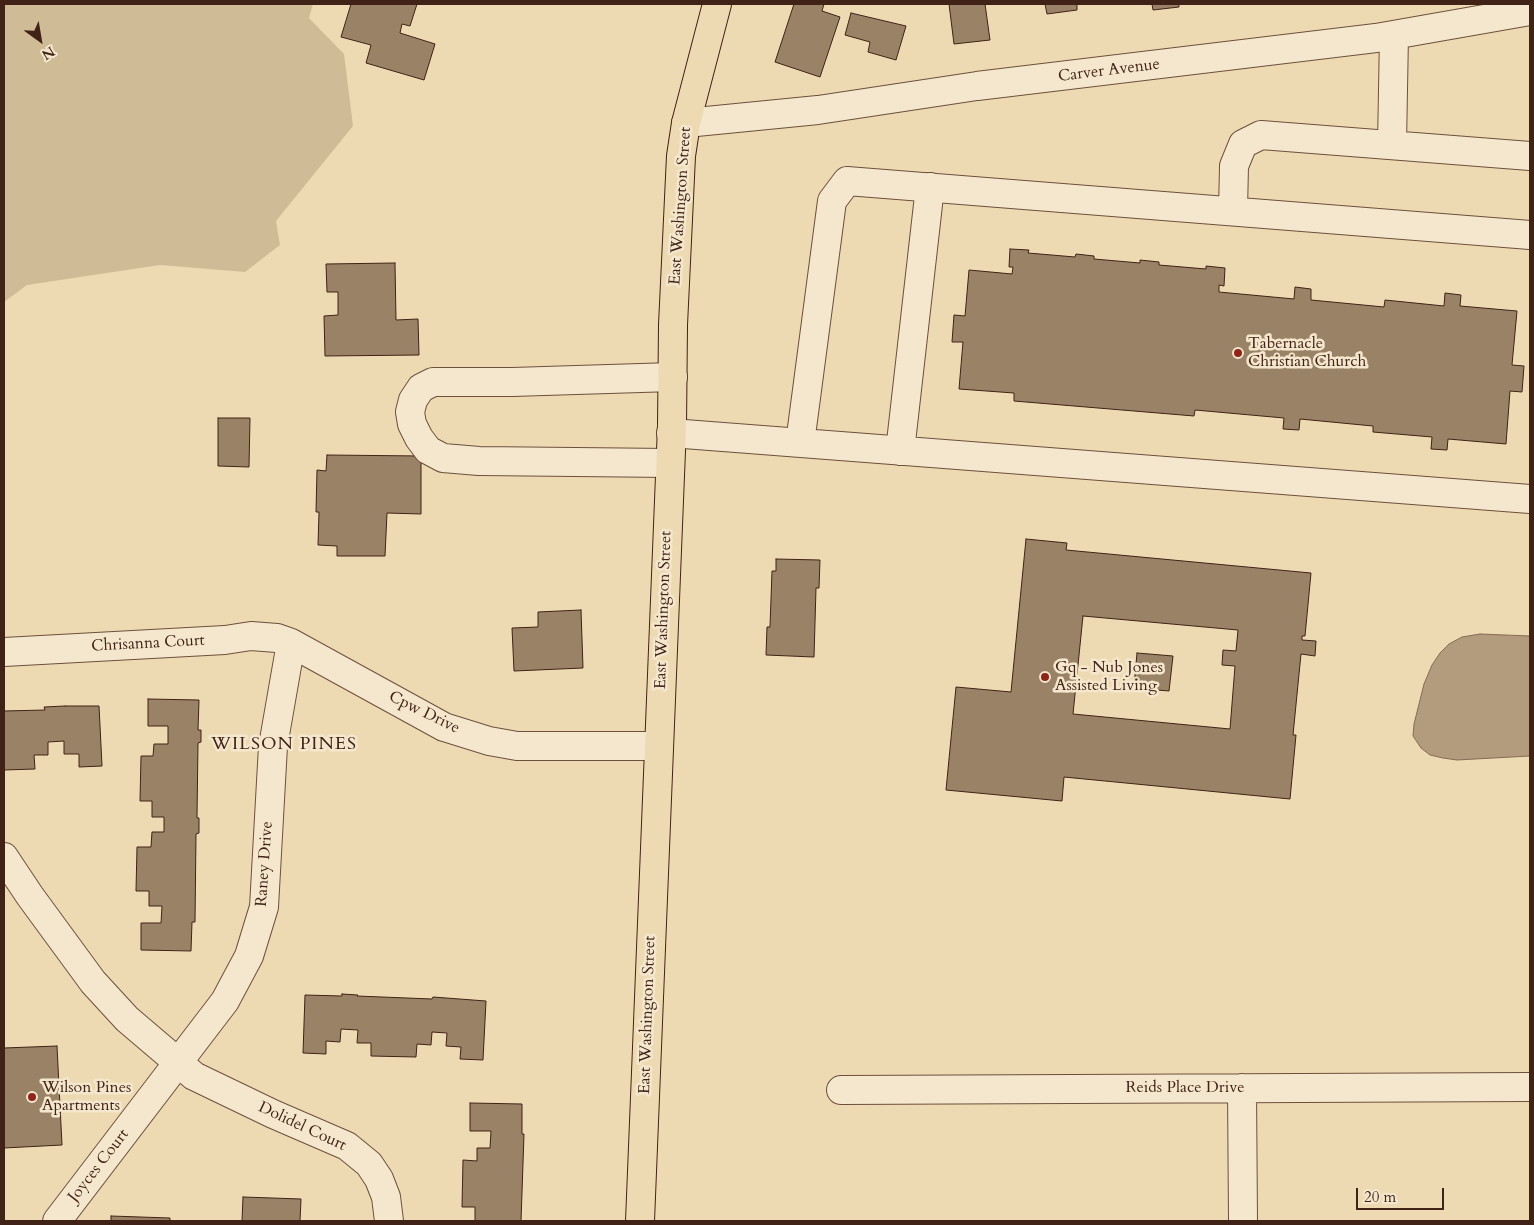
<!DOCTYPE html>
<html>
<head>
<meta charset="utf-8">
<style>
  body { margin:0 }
  #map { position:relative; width:1534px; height:1225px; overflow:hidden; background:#eedab2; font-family:Cardo,serif }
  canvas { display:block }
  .frame { position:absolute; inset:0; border:5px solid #402216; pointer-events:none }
  .north { position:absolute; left:15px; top:15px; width:50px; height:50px; -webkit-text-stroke:4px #f4e7cd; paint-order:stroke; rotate:148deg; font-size:14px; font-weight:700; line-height:20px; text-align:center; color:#402216 }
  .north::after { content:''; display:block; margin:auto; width:18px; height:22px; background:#402216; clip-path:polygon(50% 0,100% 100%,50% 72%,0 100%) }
  .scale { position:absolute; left:1356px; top:1188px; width:88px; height:22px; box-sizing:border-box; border:2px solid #402216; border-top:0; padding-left:6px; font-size:15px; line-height:18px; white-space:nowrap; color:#402216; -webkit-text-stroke:4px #f4e7cd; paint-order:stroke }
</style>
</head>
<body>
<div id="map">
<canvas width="1534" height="1225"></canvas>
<div class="frame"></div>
<div class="north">N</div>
<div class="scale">20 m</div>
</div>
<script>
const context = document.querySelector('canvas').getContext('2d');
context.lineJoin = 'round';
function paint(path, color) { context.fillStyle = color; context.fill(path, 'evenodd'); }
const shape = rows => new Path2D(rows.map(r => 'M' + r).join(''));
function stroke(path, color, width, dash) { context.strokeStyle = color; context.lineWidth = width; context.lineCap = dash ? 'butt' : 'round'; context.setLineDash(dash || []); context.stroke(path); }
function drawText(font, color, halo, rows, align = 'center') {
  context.font = font + ' Cardo,serif'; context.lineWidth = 5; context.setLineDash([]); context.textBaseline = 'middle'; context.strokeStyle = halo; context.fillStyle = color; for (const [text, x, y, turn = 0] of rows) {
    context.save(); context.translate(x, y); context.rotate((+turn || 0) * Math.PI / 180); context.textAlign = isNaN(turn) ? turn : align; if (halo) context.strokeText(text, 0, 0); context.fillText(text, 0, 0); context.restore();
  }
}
paint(shape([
  [4,4,313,4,309,18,344,54,353,126,276,221,280,245,245,272,160,265,27,285,4,302]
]), '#d0bb97');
const water = shape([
  [1480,634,1530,636,1530,756,1457,760,1443,758,1430,755,1421,748,1413,736,1414,724,1424,684,1432,665,1440,653,1449,644,1462,637,1480,634]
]);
paint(water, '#b39b7d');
stroke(water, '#856b54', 1);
const building = shape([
  [351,4,417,4,410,26,402,24,400,33,435,44,424,80,366,63,371,45,341,37,351,4],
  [794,4,824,4,822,11,840,17,820,77,775,62,794,4],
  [949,4,985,4,990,40,954,44,949,4],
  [1045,4,1077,4,1077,10,1047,14,1045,4],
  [1152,4,1179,4,1179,7,1153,10,1152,4],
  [851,13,906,26,896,60,868,52,870,42,845,35,851,13],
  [1010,249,1029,250,1028,253,1075,257,1076,254,1094,256,1094,259,1140,263,1140,260,1159,262,1159,265,1206,269,1206,266,1225,268,1224,286,1219,285,1219,292,1294,299,1295,287,1311,289,1311,300,1384,307,1385,300,1444,306,1445,293,1461,295,1460,306,1517,311,1512,365,1524,366,1522,392,1510,391,1506,444,1448,439,1447,450,1431,449,1432,437,1373,432,1373,426,1300,419,1299,430,1283,429,1284,418,1195,410,1194,416,1014,401,1014,393,959,389,963,342,952,342,954,315,965,316,969,270,1012,274,1013,267,1009,267,1010,249],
  [395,263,396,320,418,319,419,355,325,356,324,316,338,315,338,292,327,292,326,264,395,263],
  [218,418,250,418,249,467,218,466,218,418],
  [327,455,421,456,421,514,387,513,385,556,337,556,337,546,318,545,319,512,316,512,317,470,326,471,327,455],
  [1026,539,1067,543,1066,550,1311,573,1305,636,1302,636,1302,640,1316,641,1315,656,1301,654,1293,735,1296,735,1290,799,1064,777,1062,801,946,790,956,687,1011,692,1026,539],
  [1083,616,1238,630,1236,651,1223,650,1222,665,1235,666,1230,729,1073,714,1083,616],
  [776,559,820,560,819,588,816,588,814,657,766,655,767,627,770,627,772,571,776,571,776,559],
  [581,610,583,668,514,671,512,628,538,627,538,612,581,610],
  [1137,653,1173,656,1169,691,1134,688,1137,653],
  [148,699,199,700,198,730,201,730,201,742,198,743,197,818,199,818,199,833,196,834,195,922,192,922,191,951,141,950,141,923,161,923,162,906,149,906,149,891,136,891,137,847,151,847,152,832,164,832,164,817,152,817,152,801,140,801,141,756,153,756,154,744,168,744,168,726,148,726,148,699],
  [65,706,99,706,102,766,79,767,79,754,64,754,64,741,48,742,48,755,34,755,35,769,4,770,4,711,45,710,44,707,65,706],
  [342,994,358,995,357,996,432,999,433,997,486,1001,483,1060,460,1059,461,1047,446,1046,447,1033,432,1032,431,1045,417,1044,416,1057,371,1056,371,1043,357,1043,358,1030,341,1029,340,1042,326,1041,326,1054,303,1053,305,995,342,996,342,994],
  [57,1046,62,1145,4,1148,4,1048,57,1046],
  [470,1103,522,1104,522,1134,524,1134,521,1221,475,1221,475,1207,462,1207,463,1160,477,1161,477,1148,490,1148,491,1131,470,1131,470,1103],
  [243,1197,301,1199,300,1221,242,1221,243,1197],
  [111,1216,170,1218,170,1221,111,1221,111,1216]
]);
paint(building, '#9a8267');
stroke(building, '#402216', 1);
const minor = shape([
  [686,123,818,110,977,86,1376,38,1530,11],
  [1392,145,1394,35],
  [1233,211,1234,166,1243,144,1261,135,1530,156],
  [671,433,1530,499],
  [800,443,832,201,847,181,1530,235],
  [900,451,930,187],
  [670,463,479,461,443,458,428,450,419,438,412,424,410,412,413,400,421,388,433,382,512,382,673,377],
  [4,652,225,640,251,636,277,638,291,643,444,727,489,741,517,746,658,746],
  [4,857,30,896,93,982,127,1019,194,1076,273,1114,347,1146,369,1164,379,1179,386,1197,389,1221],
  [1242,1088,1243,1221],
  [841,1090,1530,1087],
  [57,1221,225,1001,249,956,264,907,273,746,291,643]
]);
const major = shape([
  [640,1221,672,426,673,325,681,156,686,123,717,4]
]);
stroke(minor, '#6c503d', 30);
stroke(major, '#402216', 30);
stroke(minor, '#f4e7cd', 28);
stroke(major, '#eedab2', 28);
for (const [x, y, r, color] of [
  [1238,353,5,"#8f2418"],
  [1045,677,5,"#8f2418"],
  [32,1097,5,"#8f2418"]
]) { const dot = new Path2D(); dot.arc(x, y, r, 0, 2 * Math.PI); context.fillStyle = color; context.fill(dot); stroke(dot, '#f4e7cd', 2); }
drawText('16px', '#402216', '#f4e7cd', [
  ["Carver Avenue",1109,71,-7],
  ["East Washington Street",681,206,-86],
  ["East Washington Street",664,610,-88],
  ["Chrisanna Court",148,644,-3],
  ["Cpw Drive",424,713,26],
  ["Raney Drive",265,864,-86],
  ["East Washington Street",648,1015,-88],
  ["Reids Place Drive",1185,1088],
  ["Dolidel Court",302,1127,25],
  ["Joyces Court",99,1166,-52]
]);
drawText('16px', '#402216', '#f4e7cd', [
  ["Tabernacle",1248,344],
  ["Christian Church",1248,362],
  ["Gq - Nub Jones",1055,668],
  ["Assisted Living",1055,686],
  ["Wilson Pines",42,1088],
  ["Apartments",42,1106]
], 'left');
context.letterSpacing = '1px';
drawText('18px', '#402216', '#f4e7cd', [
  ["WILSON PINES",284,745]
]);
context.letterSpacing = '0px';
</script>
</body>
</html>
